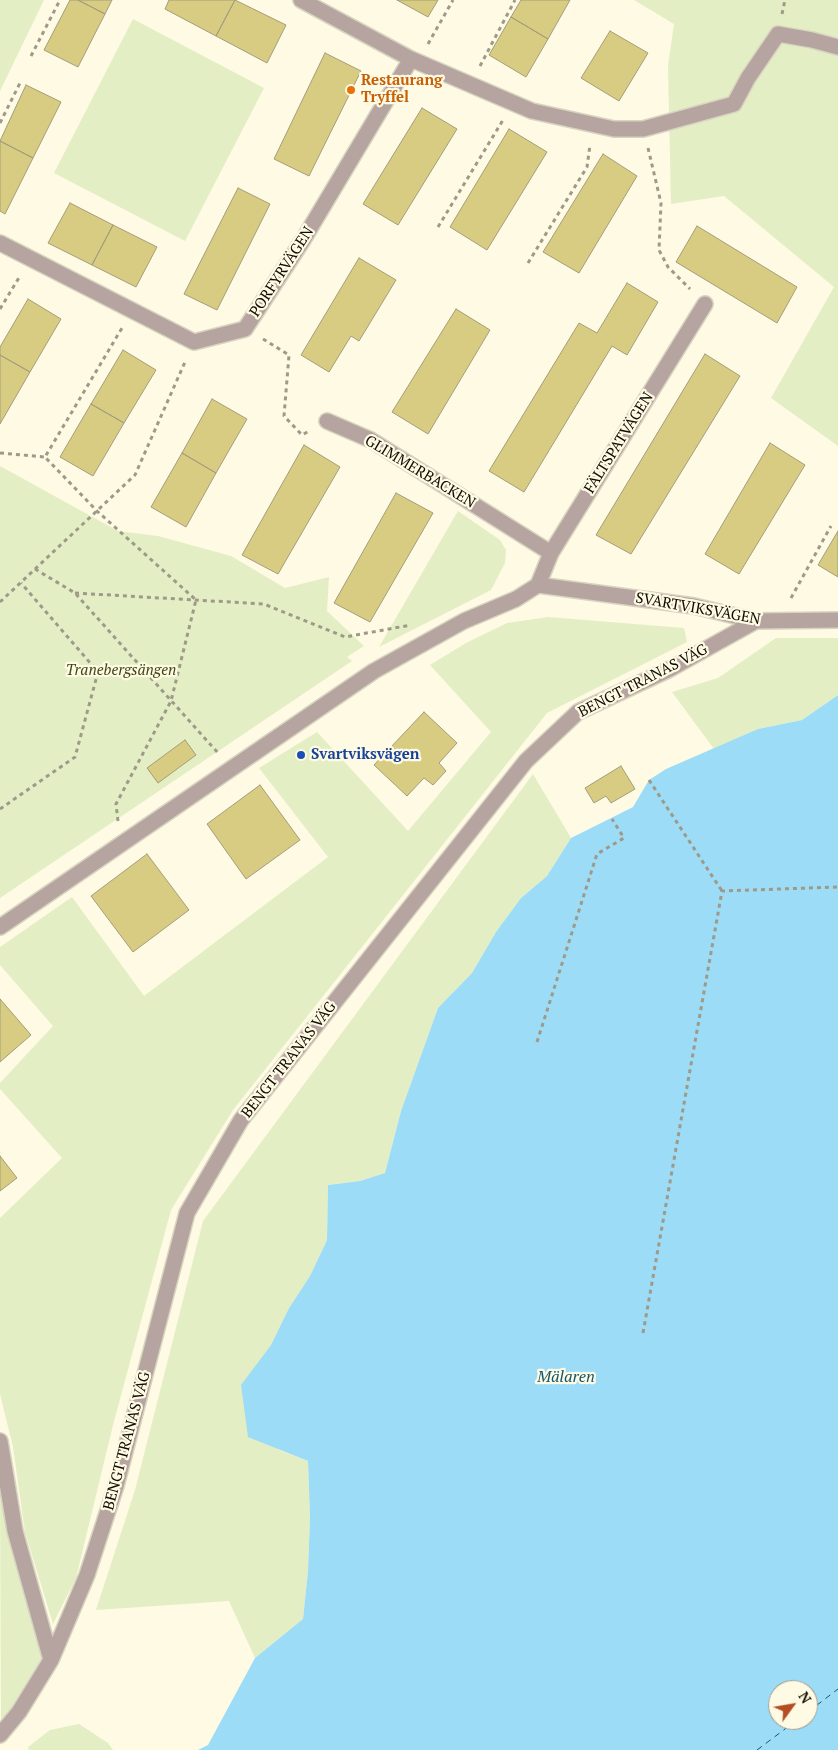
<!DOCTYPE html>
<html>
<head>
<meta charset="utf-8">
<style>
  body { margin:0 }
  #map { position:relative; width:838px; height:1750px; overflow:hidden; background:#fefae4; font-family:"PT Serif",serif }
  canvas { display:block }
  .north { position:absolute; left:768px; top:1680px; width:50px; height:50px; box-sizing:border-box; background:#fefae4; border:1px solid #9e9b8a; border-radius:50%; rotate:58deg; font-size:14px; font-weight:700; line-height:20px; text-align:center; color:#0f0c02 }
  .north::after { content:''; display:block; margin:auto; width:18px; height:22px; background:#b44e23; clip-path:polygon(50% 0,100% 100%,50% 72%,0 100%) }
</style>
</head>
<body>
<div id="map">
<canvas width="838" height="1750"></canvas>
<div class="north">N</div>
</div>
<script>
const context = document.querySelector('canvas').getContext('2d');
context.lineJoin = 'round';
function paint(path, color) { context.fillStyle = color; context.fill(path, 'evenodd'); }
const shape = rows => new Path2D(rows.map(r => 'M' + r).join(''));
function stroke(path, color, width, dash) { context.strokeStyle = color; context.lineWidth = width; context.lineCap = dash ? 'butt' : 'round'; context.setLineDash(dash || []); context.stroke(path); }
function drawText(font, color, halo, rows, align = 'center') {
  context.font = font + ' "PT Serif",serif'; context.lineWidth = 4.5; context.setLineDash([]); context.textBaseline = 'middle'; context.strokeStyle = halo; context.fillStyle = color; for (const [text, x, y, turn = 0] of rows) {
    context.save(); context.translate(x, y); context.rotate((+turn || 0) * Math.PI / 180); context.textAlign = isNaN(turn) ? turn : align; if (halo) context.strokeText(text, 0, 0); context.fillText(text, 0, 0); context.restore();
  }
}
paint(shape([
  [0,0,44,0,0,91],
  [634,0,838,0,838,446,771,398,834,287,724,196,671,204,668,66,674,24],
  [133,19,264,88,185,241,54,173],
  [0,466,118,531,158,536,231,556,285,588,329,577,327,611,364,646,347,657,352,661,0,898],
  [458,511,500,540,506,550,505,563,491,590,379,647],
  [548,617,684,628,687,642,547,713,233,1110,171,1210,113,1425,76,1578,53,1624,25,1532,13,1447,0,1394,0,1218,62,1158,0,1089,0,1083,53,1026,0,965,0,947,72,897,144,996,328,857,259,768,317,732,408,831,491,732,430,665,466,643,507,623],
  [776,638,838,638,838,695,802,720,758,729,714,749,672,692,718,678],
  [533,774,571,838,547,876,521,898,496,932,472,973,438,1008,401,1111,385,1173,360,1181,328,1185,327,1240,310,1276,289,1308,271,1345,242,1385,277,1449,308,1461,310,1518,308,1571,303,1619,255,1658,229,1601,96,1610,135,1490,203,1221],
  [0,1492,8,1532,44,1656,22,1694,1,1721],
  [79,1724,108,1743,113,1750,29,1750,28,1747,50,1730]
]), '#e4eec4');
paint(shape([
  [838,695,838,1750,198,1750,208,1745,255,1658,303,1619,308,1571,310,1518,308,1461,248,1437,241,1385,271,1345,289,1308,310,1276,327,1240,328,1185,360,1181,385,1173,401,1111,438,1008,472,973,496,932,521,898,547,876,571,838,633,807,649,780,666,769,758,729,802,720],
  [778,1690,808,1690,808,1720,778,1720]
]), '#9cdcf7');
stroke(shape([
  [808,1712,838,1689],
  [757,1750,797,1720]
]), '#12566d', 1, [6, 5]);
const building = shape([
  [70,0,78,0,105,14,78,67,44,50,70,0],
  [78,0,112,0,105,14,78,0],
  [169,0,235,0,216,36,165,9,169,0],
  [235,0,286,25,267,63,216,36,235,0],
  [397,0,438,0,428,17,397,0],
  [521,0,570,0,548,39,511,17,521,0],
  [511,17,548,39,526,77,489,55,511,17],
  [610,31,648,53,619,101,581,78,610,31],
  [325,53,361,71,309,176,274,159,325,53],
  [26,85,61,102,33,158,0,141,26,85],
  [422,108,457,129,398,225,363,204,422,108],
  [509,129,547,152,487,250,450,227,509,129],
  [0,141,33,158,5,214,0,211,0,141],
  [603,154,637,176,579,273,543,252,603,154],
  [238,188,270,204,217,310,184,294,238,188],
  [70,203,113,225,92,265,48,243,70,203],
  [113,225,157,247,136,287,92,265,113,225],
  [697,226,797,287,777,323,676,262,697,226],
  [359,258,396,280,359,341,351,336,329,372,301,355,359,258],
  [627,283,658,302,627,355,612,346,524,492,489,471,579,323,597,333,627,283],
  [28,299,61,319,30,372,0,355,0,347,28,299],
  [456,309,490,330,428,434,392,412,456,309],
  [123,350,156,370,124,423,91,404,123,350],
  [705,354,740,376,631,554,596,535,705,354],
  [0,355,30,372,0,424,0,355],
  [212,399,247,419,216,473,182,453,212,399],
  [91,404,124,423,93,476,60,457,91,404],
  [770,443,805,465,739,574,705,554,770,443],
  [304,445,340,467,278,574,242,555,304,445],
  [182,453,216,473,186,527,151,507,182,453],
  [396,493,433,513,370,622,334,603,396,493],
  [838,531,838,577,818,565,838,531],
  [424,712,457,743,439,763,446,771,433,785,424,778,407,796,374,765,424,712],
  [185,740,196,755,158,783,147,768,185,740],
  [621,766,635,789,611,803,606,796,594,803,585,788,621,766],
  [260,785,300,840,246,879,207,824,260,785],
  [147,854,189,910,133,952,91,896,147,854],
  [0,999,31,1035,0,1062,0,999],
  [0,1156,17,1178,0,1191,0,1156]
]);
paint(building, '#d8cc83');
stroke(building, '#a39d7b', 1);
const minor = shape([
  [301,0,411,59,532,111,614,129,643,129,734,104,748,78,778,34,812,40,838,47],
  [0,243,194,342,245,329,303,240,411,59],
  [327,421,371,440,551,553],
  [538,585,551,553,705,304],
  [0,927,374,671,464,621,516,599,538,585,694,606,756,621,838,620],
  [0,1441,15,1531,51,1660],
  [0,1735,19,1712,51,1660,87,1575,116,1486,187,1213,241,1120,526,761,578,712,670,669,756,621]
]);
stroke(minor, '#d8d4c0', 18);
stroke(shape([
  [782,14,785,0],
  [428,44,453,0],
  [31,56,60,0],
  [480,66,515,0],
  [0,123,20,83],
  [648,148,661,203,659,250,668,267,690,289],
  [438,227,503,120],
  [528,263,587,167,590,145],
  [0,309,20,276],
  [263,339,289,355,284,416,302,435,309,431],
  [0,453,45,457],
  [35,569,75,593,218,753],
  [75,593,264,604,345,637,411,625],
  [791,598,831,526],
  [0,602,135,475,185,362],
  [649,780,722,891],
  [0,809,75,757,98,672,21,583],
  [118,821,116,804,171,701,196,600,97,511,45,457,122,328],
  [537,1042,597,854,624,838,612,819],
  [643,1333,722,891,838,887]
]), '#9e9a89', 3, [4, 4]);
stroke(minor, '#b6a4a0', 15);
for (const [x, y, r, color] of [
  [351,90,5,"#e8710a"],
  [301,755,5,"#1a4fb4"]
]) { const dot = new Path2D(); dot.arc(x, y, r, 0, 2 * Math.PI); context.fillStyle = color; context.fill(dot); stroke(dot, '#fefae4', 2); }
drawText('bold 15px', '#c56008', '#fefae4', [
  ["Restaurang",361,81],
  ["Tryffel",361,98]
], 'left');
drawText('15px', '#0f0c02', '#fefae4', [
  ["PORFYRVÄGEN",282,272,-57],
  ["FÄLTSPATVÄGEN",619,443,-58],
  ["GLIMMERBACKEN",420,472,31],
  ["SVARTVIKSVÄGEN",698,609,10],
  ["BENGT TRANAS VÄG",643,681,-27],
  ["BENGT TRANAS VÄG",289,1060,-52],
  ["BENGT TRANAS VÄG",127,1441,-75]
]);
drawText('italic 15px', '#3e4613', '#fefae4', [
  ["Tranebergsängen",121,671]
]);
drawText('bold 15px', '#164399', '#fefae4', [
  ["Svartviksvägen",311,755]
], 'left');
drawText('italic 16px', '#12566d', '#fefae4', [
  ["Mälaren",566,1377]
]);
</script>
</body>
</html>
